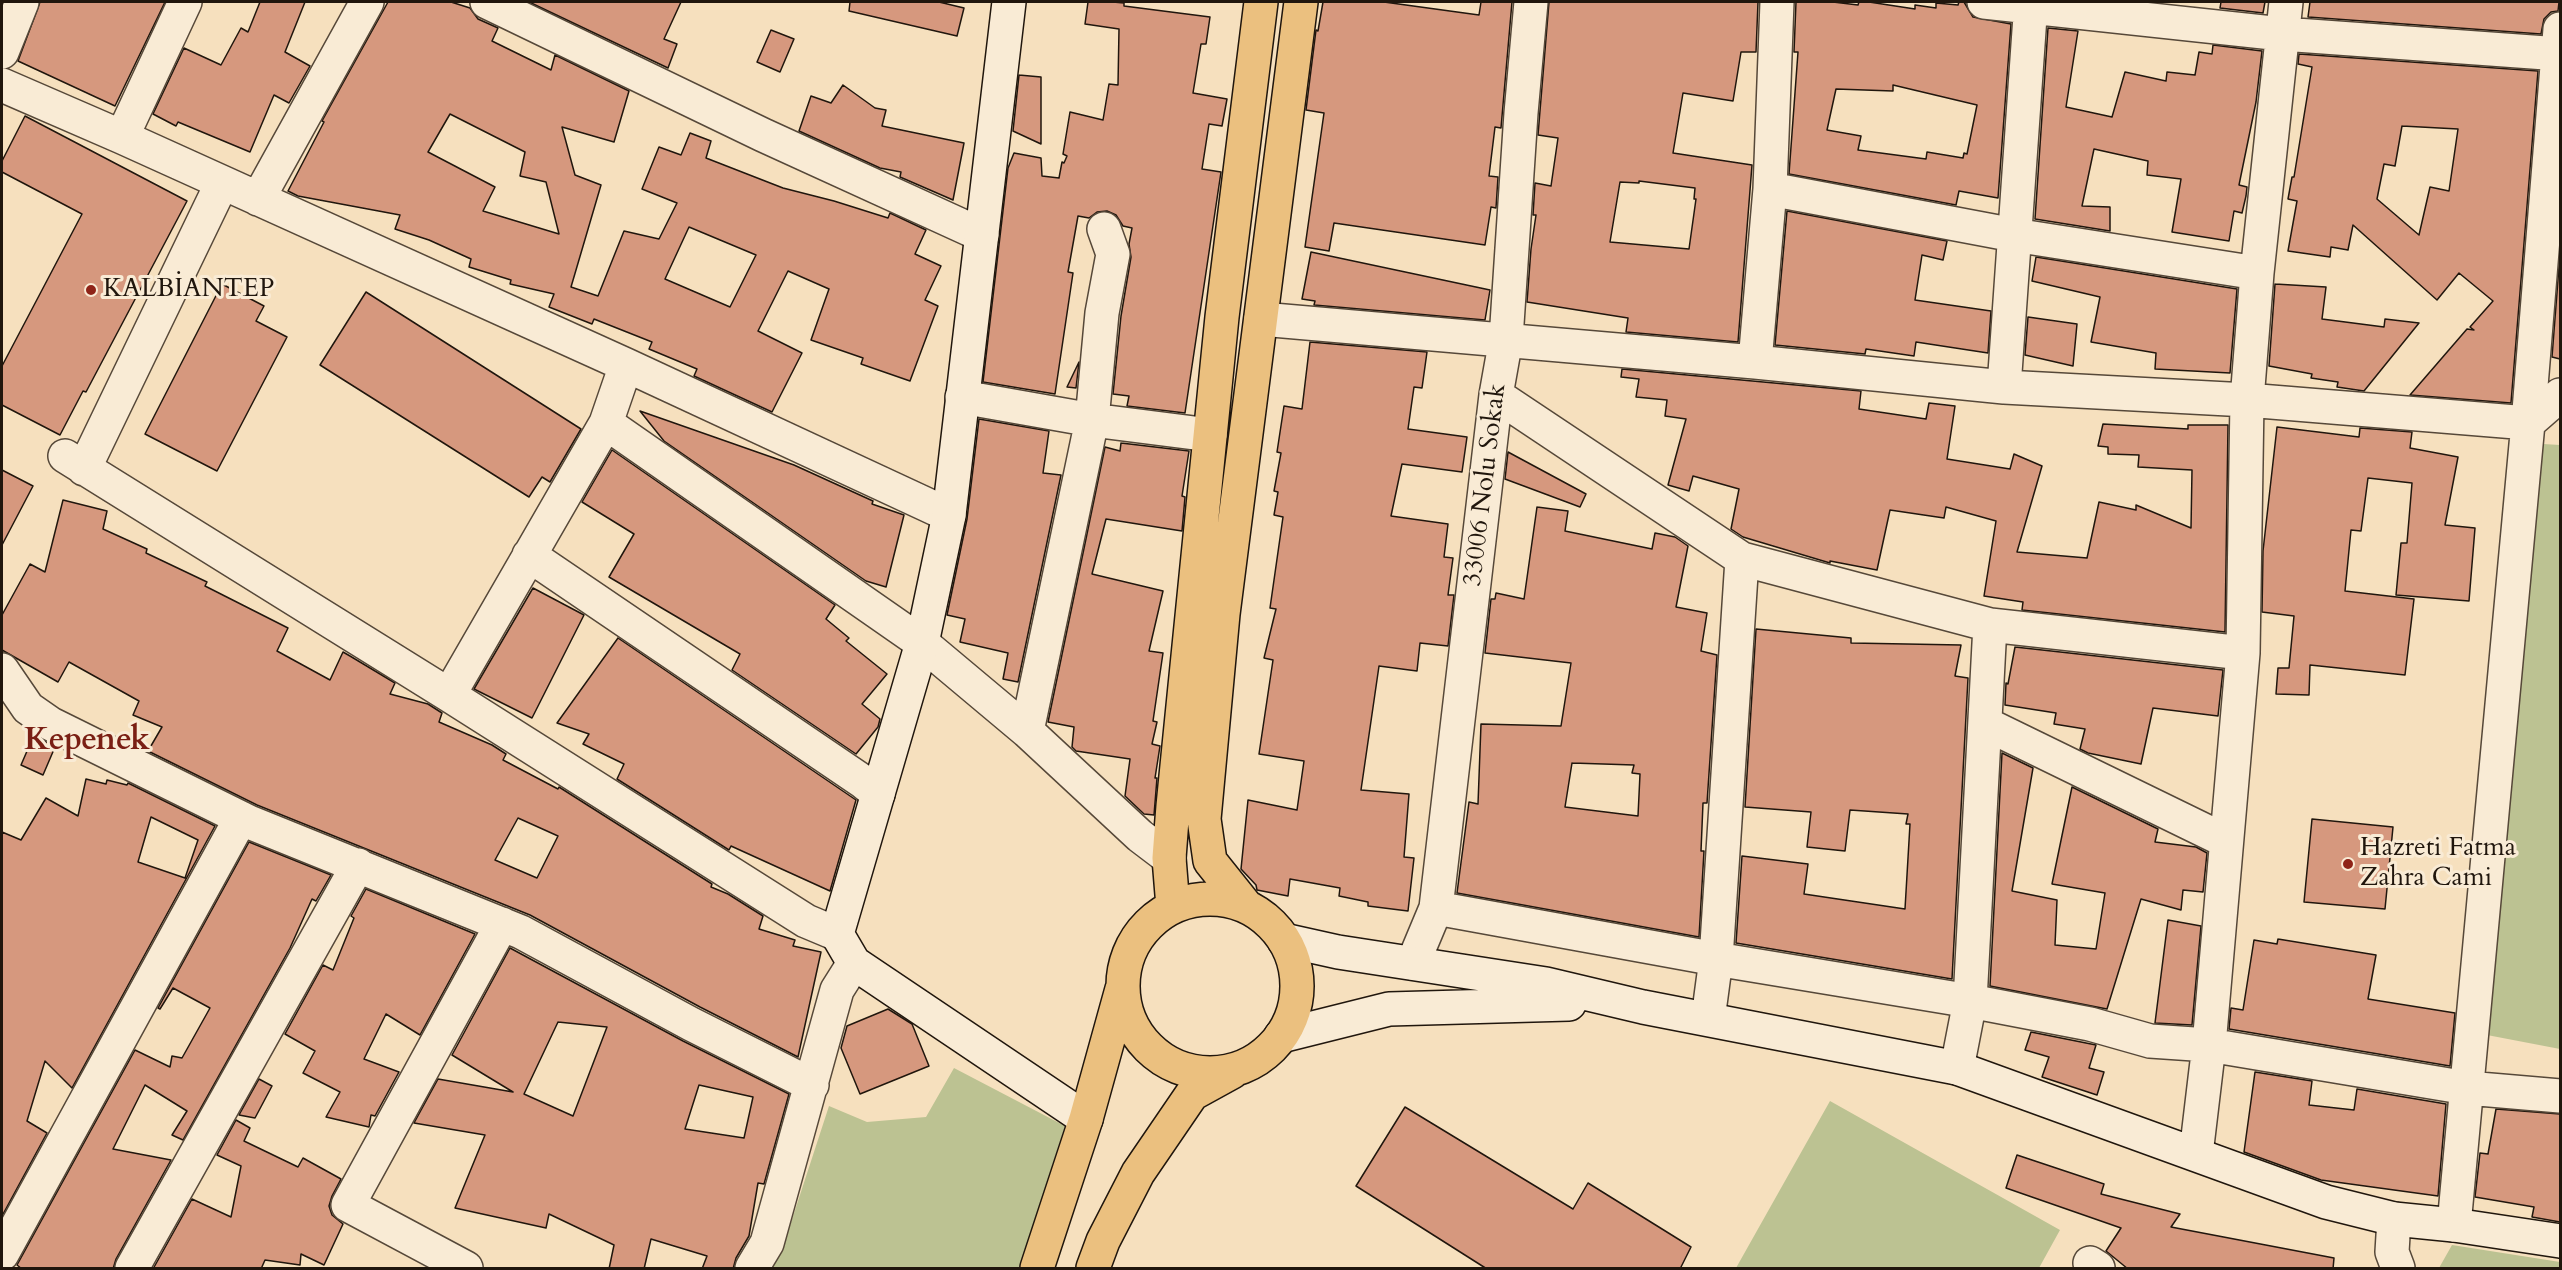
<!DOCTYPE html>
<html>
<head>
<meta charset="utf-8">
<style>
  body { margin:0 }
  #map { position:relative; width:2562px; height:1270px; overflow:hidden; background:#f6e0be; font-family:Cardo,serif }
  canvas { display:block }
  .frame { position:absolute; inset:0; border:3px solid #20160d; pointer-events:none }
</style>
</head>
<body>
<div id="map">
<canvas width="2562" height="1270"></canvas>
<div class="frame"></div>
</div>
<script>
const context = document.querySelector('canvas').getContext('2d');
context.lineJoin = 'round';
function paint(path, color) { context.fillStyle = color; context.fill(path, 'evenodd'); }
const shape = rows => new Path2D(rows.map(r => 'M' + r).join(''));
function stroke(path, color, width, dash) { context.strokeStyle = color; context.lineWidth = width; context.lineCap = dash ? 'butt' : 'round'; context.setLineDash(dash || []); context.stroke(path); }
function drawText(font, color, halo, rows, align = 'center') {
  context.font = font + ' Cardo,serif'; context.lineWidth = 6; context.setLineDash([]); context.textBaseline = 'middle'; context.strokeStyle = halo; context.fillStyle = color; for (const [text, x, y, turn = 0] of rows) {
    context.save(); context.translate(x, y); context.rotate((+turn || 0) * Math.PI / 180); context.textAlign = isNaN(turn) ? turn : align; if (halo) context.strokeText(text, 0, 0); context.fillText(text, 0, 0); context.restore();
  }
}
paint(shape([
  [2543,444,2560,445,2560,1049,2487,1035],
  [954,1068,1065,1126,1019,1268,769,1268,783,1247,829,1106,867,1122,926,1117],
  [1830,1101,2060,1230,2039,1268,1736,1268],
  [2452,1245,2560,1262,2560,1268,2439,1268]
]), '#bcc292');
const building = shape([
  [40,2,165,2,115,106,18,61,40,2],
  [260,2,305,2,285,52,310,66,289,103,274,95,250,152,178,122,176,126,153,114,184,48,221,65,241,28,248,32,260,2],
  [388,2,451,2,470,8,478,19,498,28,492,41,551,70,555,55,629,91,614,142,562,127,575,175,601,185,571,287,598,296,624,231,659,239,677,203,642,189,659,147,681,155,690,133,711,141,706,158,783,188,834,201,888,218,890,213,926,230,915,254,941,266,925,300,938,306,910,381,861,364,863,358,811,340,829,289,788,271,758,331,802,353,772,412,694,376,697,369,649,349,652,342,594,319,592,324,549,307,554,294,510,284,511,280,469,267,471,259,429,240,395,229,400,215,298,196,288,191,324,122,322,121,388,2],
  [450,114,525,152,520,176,546,182,559,234,483,211,495,187,428,152,450,114],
  [689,227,756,255,730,307,665,279,689,227],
  [529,2,681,2,664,39,677,44,668,68,529,2],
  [850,2,939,2,964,8,957,36,849,11,850,2],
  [1088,2,1113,2,1124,3,1124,6,1210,17,1206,44,1201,44,1193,93,1227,99,1222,126,1209,124,1202,169,1221,172,1185,413,1127,406,1129,396,1113,394,1121,316,1131,257,1129,244,1132,228,1123,226,1116,215,1107,211,1097,212,1089,218,1078,216,1068,272,1073,273,1055,394,983,382,1008,168,1014,153,1041,158,1042,176,1059,178,1062,162,1064,163,1067,156,1063,154,1070,112,1103,120,1109,84,1118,85,1119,29,1085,24,1088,2],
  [1323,2,1384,2,1479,15,1481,2,1512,2,1501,128,1495,127,1489,176,1498,177,1496,208,1491,207,1485,245,1334,223,1329,251,1305,247,1324,113,1306,110,1316,30,1318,31,1323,2],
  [1549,2,1758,2,1756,52,1741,52,1733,101,1683,93,1673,153,1752,165,1738,342,1626,332,1628,318,1527,302,1531,249,1536,215,1533,215,1535,183,1551,186,1558,138,1538,135,1549,2],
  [1639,181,1695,188,1694,199,1696,199,1689,249,1610,242,1620,182,1639,183,1639,181],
  [1796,2,1833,2,1858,5,1859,2,1869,2,1915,9,1915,5,1936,8,1936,3,1958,5,1959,2,1964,2,1973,17,2011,24,1998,198,1959,191,1956,205,1789,174,1798,52,1794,52,1796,2],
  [1893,85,1977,105,1967,154,1964,153,1963,158,1927,152,1926,159,1858,150,1861,136,1827,130,1836,89,1893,91,1893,85],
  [2221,2,2265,2,2263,13,2220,8,2221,2],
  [2310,2,2559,2,2558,11,2551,12,2544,19,2541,34,2308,17,2310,2],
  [2048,28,2078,31,2066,107,2112,117,2125,72,2166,81,2167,72,2195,75,2199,52,2212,54,2213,45,2262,51,2256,102,2239,185,2247,187,2246,196,2242,213,2234,211,2229,241,2172,232,2181,179,2147,175,2148,161,2094,149,2082,206,2110,207,2110,231,2035,219,2048,28],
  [771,30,794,39,780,72,757,62,771,30],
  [2299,54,2538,71,2511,403,2410,395,2467,329,2474,330,2470,327,2493,301,2459,273,2437,300,2353,225,2348,250,2331,247,2330,257,2288,251,2297,201,2288,199,2292,177,2294,177,2312,67,2298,64,2299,54],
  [2402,126,2458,129,2449,191,2430,187,2419,235,2377,199,2384,164,2395,166,2402,126],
  [1019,75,1041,77,1041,144,1013,131,1019,75],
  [843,85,875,108,886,110,882,126,964,143,953,200,900,177,901,172,880,168,799,131,811,96,831,103,843,85],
  [25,116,187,201,86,392,83,391,60,435,2,405,2,366,82,214,2,172,2,161,25,116],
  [1787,211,1947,241,1943,260,1922,255,1915,300,1991,311,1988,353,1916,342,1914,356,1866,349,1865,354,1775,345,1787,211],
  [1311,252,1490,290,1485,320,1314,305,1315,301,1302,299,1311,252],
  [2560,254,2560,359,2552,357,2560,254],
  [2036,257,2237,289,2230,373,2155,369,2156,353,2091,342,2100,297,2032,281,2036,257],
  [222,284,264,306,256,321,287,337,217,471,145,434,222,284],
  [2275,284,2326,287,2322,319,2384,327,2385,319,2419,323,2364,391,2337,387,2338,382,2311,378,2312,374,2269,366,2275,284],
  [366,292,581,429,550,482,542,477,529,497,320,365,366,292],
  [2028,317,2077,324,2073,366,2025,355,2028,317],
  [1310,342,1427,352,1422,388,1414,387,1408,429,1467,437,1462,472,1402,464,1391,516,1448,524,1444,557,1453,558,1448,595,1454,595,1448,646,1420,643,1417,671,1379,666,1361,790,1409,794,1404,857,1414,858,1408,911,1368,906,1368,902,1339,896,1340,888,1290,879,1288,896,1257,890,1256,885,1241,869,1248,800,1297,810,1304,761,1259,754,1273,660,1264,658,1276,609,1270,608,1283,517,1274,515,1278,492,1274,491,1281,453,1277,452,1284,406,1302,409,1310,342],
  [1079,362,1076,388,1067,387,1079,362],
  [1622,369,1861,391,1859,409,1926,419,1929,403,1955,406,1947,459,2010,469,2014,454,2042,466,2017,552,2087,558,2099,502,2136,510,2136,505,2191,528,2192,470,2138,467,2139,455,2108,454,2108,447,2098,446,2103,424,2188,429,2188,425,2228,425,2225,632,2022,610,2023,602,1984,596,1996,521,1946,507,1944,518,1890,510,1877,570,1830,561,1830,563,1743,537,1731,529,1739,489,1693,476,1689,491,1668,485,1686,419,1665,416,1667,400,1636,397,1639,379,1621,377,1622,369],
  [640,411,794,465,873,501,872,504,904,515,886,587,866,581,664,441,640,411],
  [979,419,1049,431,1043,473,1061,475,1018,682,1003,679,1008,653,960,642,965,619,947,615,967,519,979,419],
  [2277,427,2359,437,2360,428,2412,432,2410,448,2458,457,2445,525,2475,528,2469,601,2396,595,2401,543,2407,543,2412,483,2368,478,2361,531,2351,530,2345,591,2414,599,2405,675,2310,665,2309,695,2276,694,2278,668,2289,668,2294,616,2262,612,2263,551,2277,427],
  [1121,443,1189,451,1182,496,1185,497,1182,531,1106,519,1092,574,1163,591,1149,651,1163,653,1153,721,1157,722,1152,744,1160,746,1155,778,1157,778,1154,815,1144,814,1125,796,1130,759,1076,751,1072,747,1074,727,1048,722,1105,447,1120,451,1121,443],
  [612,450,835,605,826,619,849,638,846,641,887,674,862,704,880,719,878,727,856,754,732,670,740,654,609,577,634,534,582,502,612,450],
  [1508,452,1586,494,1580,507,1505,479,1508,452],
  [2,470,33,486,2,545,2,470],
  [63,500,107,511,103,529,147,549,146,553,207,582,205,586,288,628,277,651,330,680,343,652,350,656,395,683,390,694,428,704,442,713,439,722,492,745,506,754,503,760,558,789,559,787,712,884,711,887,728,894,763,916,759,929,795,940,793,946,821,952,798,1057,700,1007,530,915,257,805,148,751,162,727,133,715,139,701,69,662,58,682,2,650,2,615,30,564,45,572,63,500],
  [518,818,558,836,537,878,495,860,518,818],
  [1537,507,1568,511,1565,531,1652,549,1655,533,1675,537,1688,546,1676,607,1707,613,1701,651,1717,655,1707,803,1703,803,1701,851,1704,851,1699,937,1457,893,1469,802,1478,804,1481,724,1561,726,1571,663,1485,653,1491,599,1495,599,1496,593,1524,599,1537,507],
  [1572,763,1634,765,1632,773,1640,774,1638,816,1565,807,1572,763],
  [533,588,584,615,532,718,474,689,533,588],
  [1756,629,1851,638,1851,643,1961,645,1955,676,1968,678,1952,979,1736,943,1742,856,1808,864,1804,894,1905,909,1910,824,1906,824,1908,814,1850,810,1845,851,1807,847,1811,812,1745,807,1756,629],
  [618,638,856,800,830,891,731,846,729,850,617,779,624,764,583,744,589,734,557,723,618,638],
  [2015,647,2223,670,2218,716,2153,708,2141,764,2088,753,2080,749,2085,729,2054,724,2056,713,2005,705,2006,683,2008,684,2015,647],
  [34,735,55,747,43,775,21,765,34,735],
  [2002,753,2033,768,2012,891,2057,900,2055,945,2096,949,2105,893,2052,884,2072,787,2158,829,2155,842,2196,847,2207,853,2203,892,2183,890,2181,910,2141,899,2107,1009,1990,986,2002,753],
  [86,779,106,784,107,780,127,785,128,783,215,826,72,1088,45,1061,27,1121,47,1133,2,1216,2,832,21,840,46,798,78,816,86,779],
  [151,817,198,840,185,878,138,862,151,817],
  [2312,819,2393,827,2385,909,2304,902,2312,819],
  [249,842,331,875,316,901,312,899,290,948,183,1140,172,1135,187,1111,145,1085,113,1149,171,1160,116,1259,113,1269,22,1269,17,1265,135,1050,170,1067,172,1056,182,1058,210,1008,173,988,160,1009,158,1008,249,842],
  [366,889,475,934,420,1035,386,1014,364,1059,399,1072,375,1116,371,1115,369,1127,326,1117,340,1092,303,1073,315,1051,285,1034,323,965,333,970,354,918,351,916,366,889],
  [2168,920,2201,926,2192,1025,2155,1023,2168,920],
  [2278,939,2376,955,2368,999,2455,1013,2450,1066,2229,1029,2231,1008,2243,1010,2254,940,2277,944,2278,939],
  [510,948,683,1041,789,1094,764,1184,758,1183,749,1236,736,1258,733,1269,702,1269,707,1256,651,1239,644,1269,609,1269,614,1245,549,1214,546,1228,455,1208,485,1135,414,1123,438,1079,513,1092,452,1055,510,948],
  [558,1022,607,1027,573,1116,524,1094,558,1022],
  [699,1085,753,1097,744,1138,685,1129,699,1085],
  [888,1009,912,1024,929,1066,860,1094,841,1048,847,1026,888,1009],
  [2031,1032,2096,1045,2089,1068,2104,1072,2097,1095,2042,1077,2049,1057,2025,1050,2031,1032],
  [2255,1072,2312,1081,2309,1105,2354,1110,2357,1089,2446,1104,2438,1196,2321,1180,2244,1152,2255,1072],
  [259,1079,272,1086,255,1118,239,1115,259,1079],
  [1405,1107,1573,1209,1588,1183,1691,1247,1680,1269,1487,1269,1356,1186,1405,1107],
  [2496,1109,2560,1114,2560,1222,2532,1217,2534,1207,2475,1197,2480,1153,2488,1154,2496,1109],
  [236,1120,250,1128,244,1141,298,1167,303,1158,341,1179,332,1196,329,1206,332,1215,343,1224,324,1265,301,1254,300,1265,265,1260,261,1269,153,1269,192,1199,231,1217,241,1166,217,1155,236,1120],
  [2017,1155,2104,1184,2101,1194,2180,1214,2171,1227,2334,1258,2333,1269,2128,1269,2106,1251,2121,1228,2006,1188,2017,1155]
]);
paint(building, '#d6987e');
stroke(building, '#20160d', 1.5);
const street = shape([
  [487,2,763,135,982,235],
  [1984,2,2282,34,2560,54],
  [2,52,22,2],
  [2,85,122,137,626,365,949,515],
  [122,137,185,2],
  [1770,189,2014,235,2257,273],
  [258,199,367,2],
  [1261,319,1755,362,2004,387,2247,400,2528,423,2560,395],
  [1755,362,1770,189,1777,2],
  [2004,387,2031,2],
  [1496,395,1742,559,1990,625,2243,653],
  [962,397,1092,420,1210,435],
  [606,423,922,643,1027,731,1140,836,1169,858],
  [65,456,449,695,806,921,837,934],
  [84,469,222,183],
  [529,555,862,781,878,794],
  [2,670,28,708,51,724,249,822,521,932,691,1024,812,1085],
  [449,695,606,423,626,365],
  [1986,724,2226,841],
  [1027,731,1092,420,1102,313,1113,254,1104,229],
  [1436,908,1716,959,1970,1001,2090,1024,2150,1041,2209,1045,2467,1088,2560,1096],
  [1413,963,1436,908,1496,395,1506,339,1521,113,1531,2],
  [1708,1019,1716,959,1742,559],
  [1957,1068,1970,1001,1990,625],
  [2196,1154,2209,1045,2243,653,2247,400,2257,273,2286,2],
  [2394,1219,2392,1252,2398,1268],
  [2454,1225,2528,423,2560,29],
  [2,1254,241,818],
  [2090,1263,2098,1268],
  [132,1268,358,865],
  [466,1268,348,1205,502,924],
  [752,1268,767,1243,837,990,854,963]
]);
const secondary = shape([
  [1009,2,949,515,922,643,837,934,854,963,1086,1119],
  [1284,940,1338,952,1546,984,1643,1007,1957,1068,2326,1202,2394,1219,2454,1225,2560,1241],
  [1281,1036,1389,1009,1569,1004]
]);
const primary = shape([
  '1123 986a87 87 0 1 1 174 0a87 87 0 1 1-174 0Z',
  [1246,906,1210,861,1204,819,1223,614,1301,2],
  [1173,907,1169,858,1173,806,1222,317,1261,2],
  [1037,1268,1086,1119,1122,989],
  [1093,1268,1103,1241,1138,1173,1192,1094,1232,1072]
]);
stroke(street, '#564839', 36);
stroke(secondary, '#20160d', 36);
stroke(primary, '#20160d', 36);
stroke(street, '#f9ebd5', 33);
stroke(secondary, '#f9ebd5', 33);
stroke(primary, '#ebc07f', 33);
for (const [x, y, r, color] of [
  [91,290,6,"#8f2418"],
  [2348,864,6,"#8f2418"]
]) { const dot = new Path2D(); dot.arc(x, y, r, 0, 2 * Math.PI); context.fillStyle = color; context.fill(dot); stroke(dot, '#f9ebd5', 2); }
drawText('26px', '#20160d', '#f9ebd5', [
  ["KALBİANTEP",103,290],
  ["Hazreti Fatma",2360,849],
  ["Zahra Cami",2360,879]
], 'left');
drawText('26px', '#20160d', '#f9ebd5', [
  ["33006 Nolu Sokak",1486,485,-83]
]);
drawText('bold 32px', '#7a1f14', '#f9ebd5', [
  ["Kepenek",87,742]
]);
</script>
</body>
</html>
